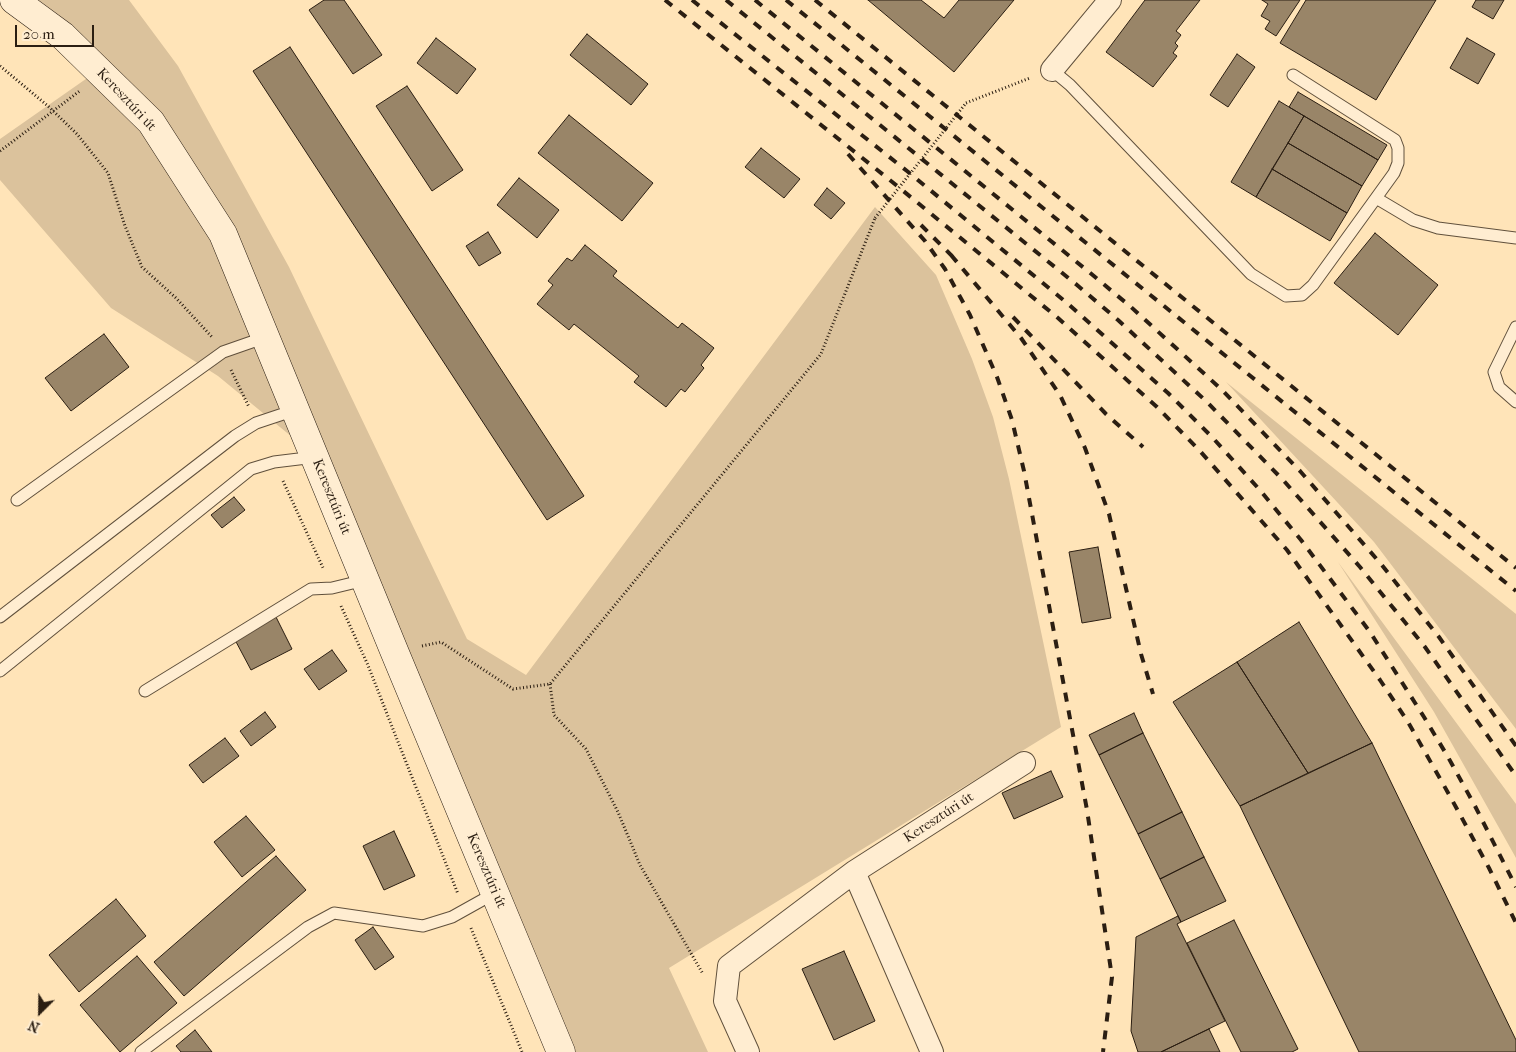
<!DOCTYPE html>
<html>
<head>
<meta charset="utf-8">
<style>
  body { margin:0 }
  #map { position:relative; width:1516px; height:1052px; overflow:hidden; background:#ffe4b8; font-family:"IM FELL French Canon",serif }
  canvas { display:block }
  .north { position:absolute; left:15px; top:987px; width:50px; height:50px; -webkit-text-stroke:4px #ffedd1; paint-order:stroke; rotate:203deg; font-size:14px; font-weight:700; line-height:20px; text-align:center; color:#2b1e12 }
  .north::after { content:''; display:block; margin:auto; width:18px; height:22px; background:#2b1e12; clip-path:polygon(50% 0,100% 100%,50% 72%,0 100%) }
  .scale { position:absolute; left:15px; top:25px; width:79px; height:22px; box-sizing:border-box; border:2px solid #2b1e12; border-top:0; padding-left:6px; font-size:15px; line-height:18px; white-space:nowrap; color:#2b1e12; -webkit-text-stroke:4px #ffedd1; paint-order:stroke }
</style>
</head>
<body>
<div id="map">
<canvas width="1516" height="1052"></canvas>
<div class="north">N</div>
<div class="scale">20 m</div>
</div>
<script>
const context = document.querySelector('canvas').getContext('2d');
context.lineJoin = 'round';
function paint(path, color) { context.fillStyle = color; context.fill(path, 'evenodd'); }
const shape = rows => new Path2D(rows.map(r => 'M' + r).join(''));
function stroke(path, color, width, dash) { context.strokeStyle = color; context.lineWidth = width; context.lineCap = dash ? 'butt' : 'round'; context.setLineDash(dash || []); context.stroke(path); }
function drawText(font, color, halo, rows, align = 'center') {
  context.font = font + ' "IM FELL French Canon",serif'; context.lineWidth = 4.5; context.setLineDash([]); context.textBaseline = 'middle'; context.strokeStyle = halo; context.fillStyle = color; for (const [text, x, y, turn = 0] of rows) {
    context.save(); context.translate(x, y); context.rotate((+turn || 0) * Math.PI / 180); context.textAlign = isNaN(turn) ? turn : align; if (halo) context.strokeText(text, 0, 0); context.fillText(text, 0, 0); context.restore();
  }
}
paint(shape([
  [0,0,129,0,178,66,289,267,467,639,526,675,875,207,936,275,972,359,993,417,1009,479,1061,727,669,968,708,1052,558,1052,303,446,218,376,111,308,0,180,0,139,93,74,0,5],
  [1226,382,1516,614,1516,729,1374,542],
  [1338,562,1516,804,1516,858,1434,712]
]), '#dbc29c');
const building = shape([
  [324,0,344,0,382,55,353,74,309,10,324,0],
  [868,0,921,0,944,18,959,0,1014,0,954,72,868,0],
  [1145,0,1200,0,1176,31,1181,35,1175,43,1178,46,1173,53,1177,56,1153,87,1106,52,1145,0],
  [1262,0,1300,0,1276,36,1265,29,1270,21,1261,16,1268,4,1262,0],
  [1306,0,1436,0,1376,100,1280,43,1306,0],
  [1476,0,1504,0,1493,19,1472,7,1476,0],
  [587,34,648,84,631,105,570,55,587,34],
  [436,38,476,69,457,94,417,63,436,38],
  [1467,38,1495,54,1478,84,1450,68,1467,38],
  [290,47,584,496,547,520,253,71,290,47],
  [1237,54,1255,67,1228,107,1210,95,1237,54],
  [407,86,463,170,432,191,376,106,407,86],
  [1298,92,1387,145,1378,160,1289,107,1298,92],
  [1279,101,1304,116,1256,197,1231,182,1279,101],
  [569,115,653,183,622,221,538,153,569,115],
  [1304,116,1378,160,1362,186,1288,143,1304,116],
  [1288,143,1362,186,1347,213,1272,169,1288,143],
  [761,148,800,179,784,198,745,167,761,148],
  [1272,169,1347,213,1330,241,1256,197,1272,169],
  [519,178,559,210,537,238,497,205,519,178],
  [827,188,845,203,831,219,814,205,827,188],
  [488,232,501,253,479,266,466,246,488,232],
  [1375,233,1438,285,1398,335,1334,283,1375,233],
  [585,245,617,271,613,276,678,328,682,323,714,348,701,365,704,368,685,392,681,389,666,407,634,382,639,376,574,324,569,330,537,304,553,285,548,281,567,258,572,261,585,245],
  [104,334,129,367,71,411,45,378,104,334],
  [234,497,245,510,222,528,211,515,234,497],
  [1098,547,1111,618,1082,623,1069,552,1098,547],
  [276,617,292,649,251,670,234,638,276,617],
  [1299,622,1372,743,1308,773,1237,662,1299,622],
  [332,650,347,671,319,690,304,669,332,650],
  [1237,662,1308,773,1240,806,1173,702,1237,662],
  [265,712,276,727,251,746,240,731,265,712],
  [1134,713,1143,733,1099,755,1089,735,1134,713],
  [1143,733,1182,812,1138,834,1099,755,1143,733],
  [225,738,239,756,203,783,189,765,225,738],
  [1372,743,1516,1040,1516,1052,1359,1052,1240,806,1372,743],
  [1051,771,1063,797,1014,819,1002,793,1051,771],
  [1182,812,1204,857,1160,879,1138,834,1182,812],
  [246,816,275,850,242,877,214,842,246,816],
  [394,831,415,876,384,890,363,846,394,831],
  [276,856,306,890,184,996,154,962,276,856],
  [1204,857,1226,901,1181,922,1160,879,1204,857],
  [116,899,146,936,79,992,49,955,116,899],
  [1178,916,1181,922,1177,924,1225,1021,1161,1052,1138,1052,1131,1031,1136,937,1178,916],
  [1234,920,1298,1049,1292,1052,1241,1052,1187,943,1234,920],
  [373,927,394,957,375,970,355,940,373,927],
  [844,951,875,1021,834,1040,802,969,844,951],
  [137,956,177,1003,120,1052,80,1005,137,956],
  [1209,1029,1220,1052,1161,1052,1209,1029],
  [195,1030,212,1052,181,1052,176,1046,195,1030]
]);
paint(building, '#998568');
stroke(building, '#2b1e12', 1);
const service = shape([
  [1052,70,1070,85,1251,274,1286,296,1302,295,1313,285,1376,198,1413,220,1438,228,1516,238],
  [1293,75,1395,140,1398,148,1398,163,1394,173,1376,198],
  [1516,327,1494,372,1499,387,1516,402],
  [17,500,223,352,266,337],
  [0,617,235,436,256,423,295,410],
  [0,671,251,469,274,462,315,457],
  [145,691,311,589,332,588,365,580],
  [141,1052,308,927,334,913,423,926,452,917,495,893]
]);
const minor = shape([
  [1052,70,1110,0],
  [854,872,932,1052],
  [748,1052,725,1001,729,966,854,872,1024,763]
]);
const secondary = shape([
  [14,0,63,36,151,122,223,234,395,653,561,1052]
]);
stroke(service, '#60503c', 13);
stroke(minor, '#60503c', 24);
stroke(secondary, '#2b1e12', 29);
stroke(shape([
  [0,66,48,106,77,134,108,173,125,226,142,267,176,298,212,337],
  [966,103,1030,78],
  [0,151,81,90],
  [231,370,249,407],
  [283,481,324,570],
  [341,606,367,663,458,894],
  [422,646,441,642,513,689,550,684,821,354,875,218],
  [550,684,554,715,586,749,618,812,640,865,703,974],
  [471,928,522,1052]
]), '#2b1e12', 3, [1, 2.5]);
stroke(service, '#ffedd1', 11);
stroke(minor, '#ffedd1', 22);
stroke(secondary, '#ffedd1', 28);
stroke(shape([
  [665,0,896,185,1058,318,1157,407,1200,451,1287,550,1380,680,1408,722,1451,798,1489,868,1516,923],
  [692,0,907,171,1067,303,1168,393,1212,437,1259,489,1301,540,1370,632,1424,717,1448,757,1475,806,1516,887],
  [726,0,1077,285,1118,320,1207,402,1284,481,1360,567,1425,647,1516,776],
  [755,0,1089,272,1131,307,1221,389,1300,471,1381,564,1439,637,1516,746],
  [786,0,1516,591],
  [815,0,1516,568],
  [848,154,925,241,945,269,970,315,997,377,1012,420,1024,471,1087,810,1112,977,1103,1052],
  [921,225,955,259],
  [951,255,1021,338,1060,395,1085,448,1109,514,1141,654,1153,694],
  [1013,317,1106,414,1143,447]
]), '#2b1e12', 4, [9, 9]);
stroke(shape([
  [875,218,966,103]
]), '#2b1e12', 3, [1, 2.5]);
drawText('14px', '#2b1e12', '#ffedd1', [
  ["Keresztúri út",126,100,47],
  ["Keresztúri út",331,497,68],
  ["Keresztúri út",939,818,-33],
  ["Keresztúri út",486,871,67]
]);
</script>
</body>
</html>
